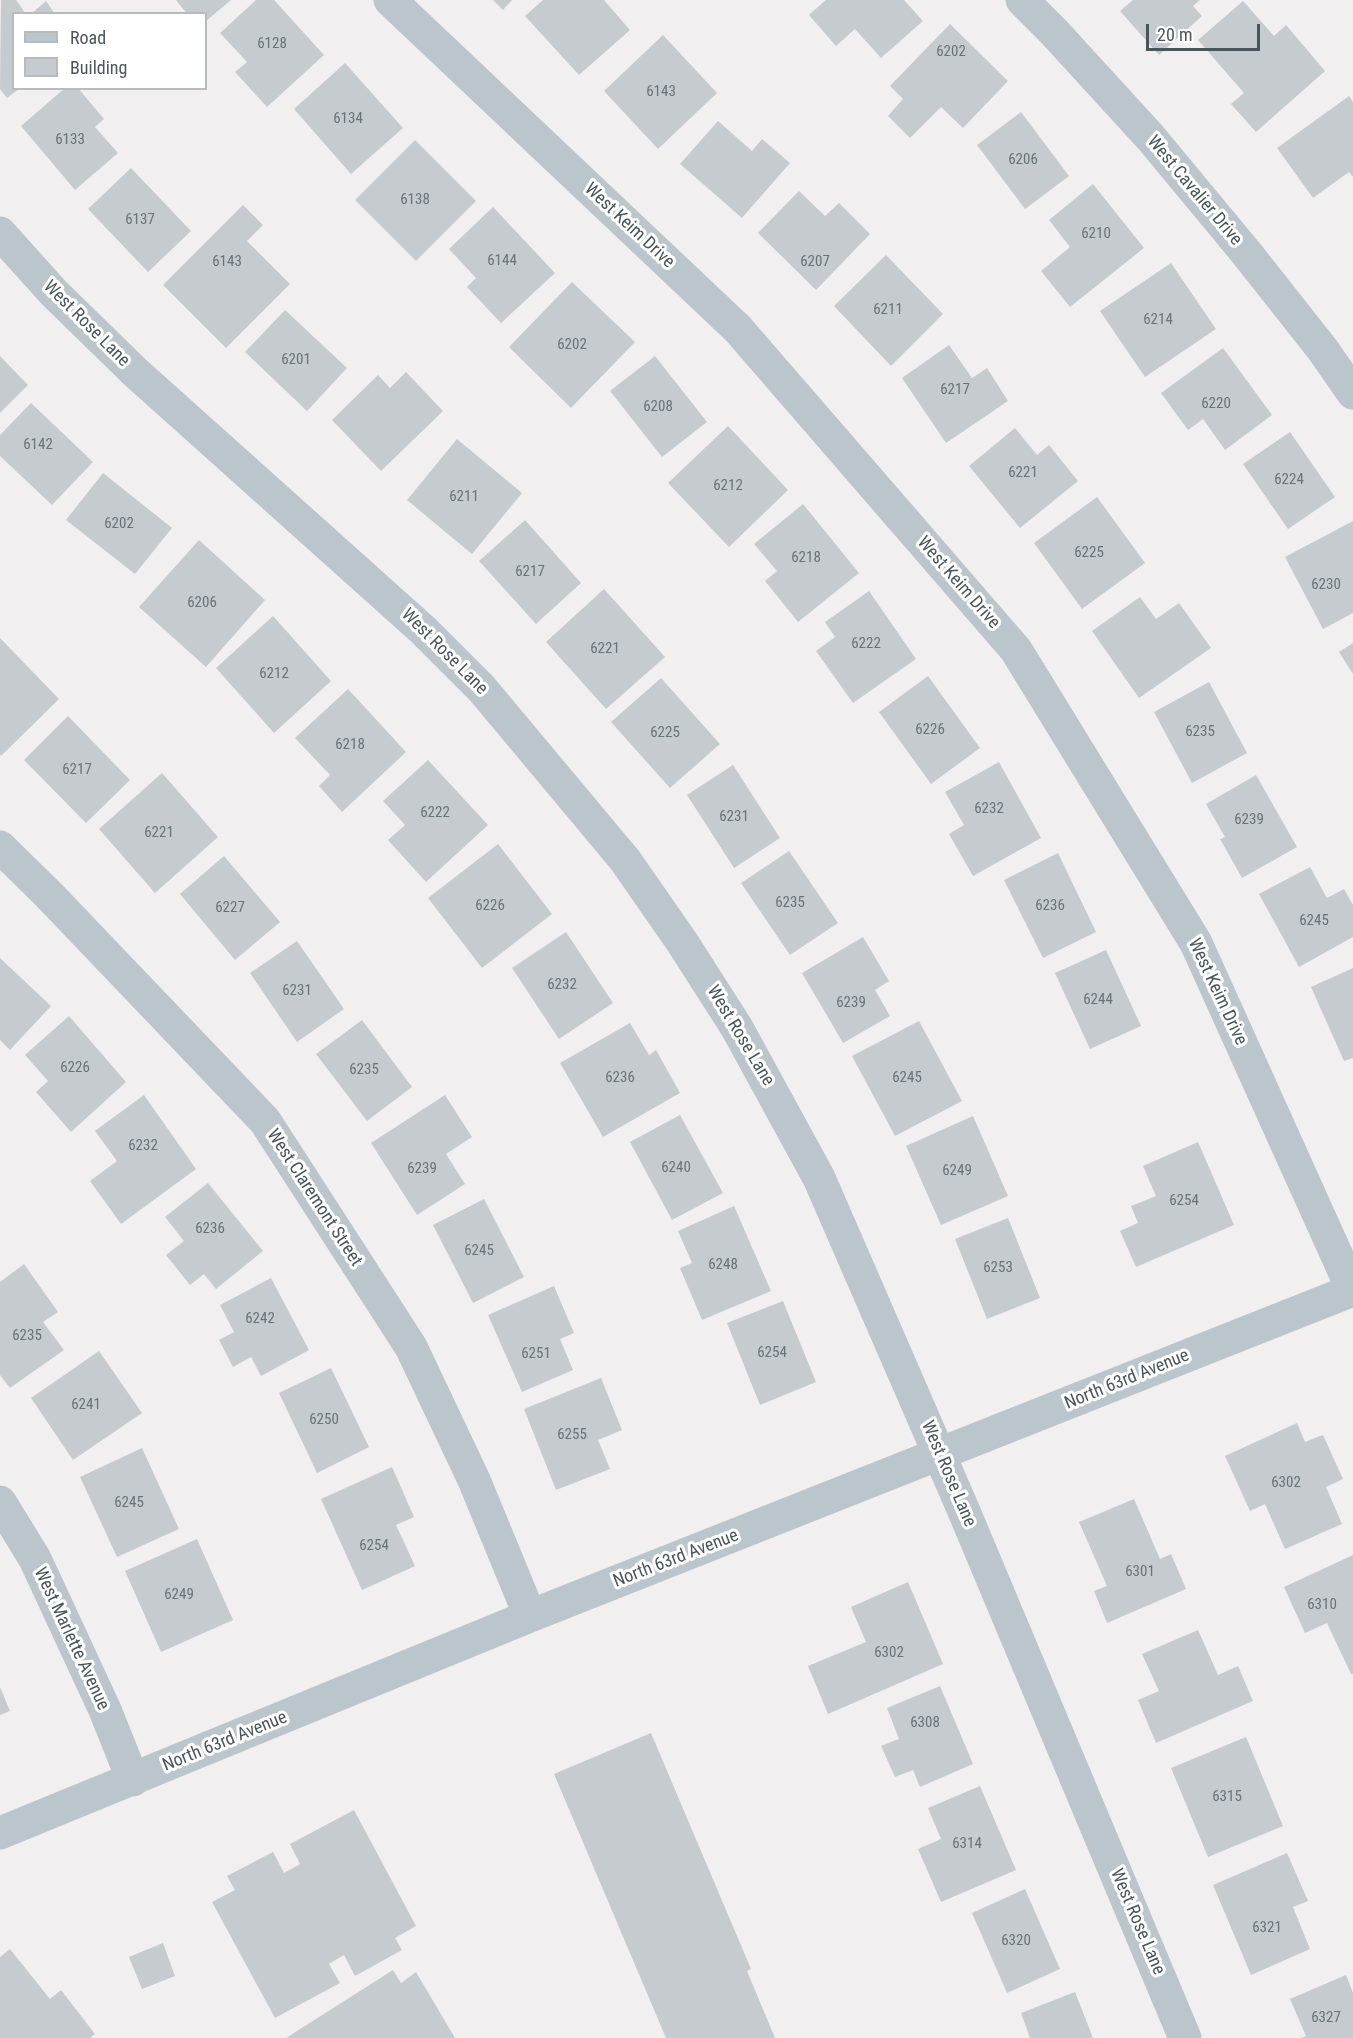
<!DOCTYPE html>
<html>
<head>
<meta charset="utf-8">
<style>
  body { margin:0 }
  #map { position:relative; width:1353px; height:2038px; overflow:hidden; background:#f2eff0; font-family:"Roboto Condensed",sans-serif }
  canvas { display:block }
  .legend { position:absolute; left:12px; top:12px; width:195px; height:78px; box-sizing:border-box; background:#fff; border:2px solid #b6bbbe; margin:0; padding:8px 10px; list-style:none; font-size:18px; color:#48565c }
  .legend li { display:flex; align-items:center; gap:12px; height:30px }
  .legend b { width:30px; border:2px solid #b6bbbe }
  .scale { position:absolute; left:1146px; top:24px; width:114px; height:27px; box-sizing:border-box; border:3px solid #48565c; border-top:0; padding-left:8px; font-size:18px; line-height:21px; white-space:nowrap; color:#48565c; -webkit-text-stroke:4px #fff; paint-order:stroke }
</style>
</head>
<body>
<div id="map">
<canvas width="1353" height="2038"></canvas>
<ul class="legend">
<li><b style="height:8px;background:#bbc6cc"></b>Road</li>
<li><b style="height:16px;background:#c6cbcf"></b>Building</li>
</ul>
<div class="scale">20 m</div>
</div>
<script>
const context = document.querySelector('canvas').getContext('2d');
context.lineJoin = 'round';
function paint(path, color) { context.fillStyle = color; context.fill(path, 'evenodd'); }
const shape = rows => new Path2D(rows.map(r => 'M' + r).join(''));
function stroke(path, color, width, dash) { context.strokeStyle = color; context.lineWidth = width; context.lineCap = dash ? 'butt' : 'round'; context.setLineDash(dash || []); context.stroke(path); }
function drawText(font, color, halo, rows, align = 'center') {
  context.font = font + ' "Roboto Condensed",sans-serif'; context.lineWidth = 6; context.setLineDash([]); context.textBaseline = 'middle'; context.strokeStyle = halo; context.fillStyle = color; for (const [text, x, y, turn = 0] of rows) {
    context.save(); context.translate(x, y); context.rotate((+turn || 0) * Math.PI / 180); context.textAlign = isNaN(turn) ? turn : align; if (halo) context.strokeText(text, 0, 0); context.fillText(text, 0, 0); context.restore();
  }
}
paint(shape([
  [1,0,16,0,26,14,14,14,14,88,20,88,7,98,0,89],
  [176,0,231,0,206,21,206,14,187,14],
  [256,0,274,0,324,55,267,107,235,72,247,62,220,33],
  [493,0,512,0,503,10],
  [543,0,604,0,630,30,579,75,525,16],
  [826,0,904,0,923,21,881,58,855,29,836,46,809,15],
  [1133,0,1200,0,1193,6,1202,16,1159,55,1120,11],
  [46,1,55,14,31,14],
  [1243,1,1274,36,1286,25,1325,71,1256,132,1231,104,1244,93,1198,40],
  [950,24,1008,81,963,128,941,107,910,138,888,116,903,99,890,86],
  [663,35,717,93,658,149,604,91],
  [345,63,403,128,351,174,294,109],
  [65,88,78,88,104,119,95,127,118,153,75,190,21,126],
  [1349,96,1353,102,1353,177,1349,172,1313,198,1277,148],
  [1021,112,1069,176,1025,209,977,145],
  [718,121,752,151,762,139,790,163,742,218,680,164],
  [415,140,476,201,416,261,355,200],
  [131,168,191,231,148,272,88,209],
  [1093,184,1144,248,1070,307,1041,271,1070,247,1049,220],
  [799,191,825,216,839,203,870,234,816,290,758,233],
  [243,205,263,225,247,241,290,284,226,348,163,285],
  [493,207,555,273,501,323,467,287,476,278,449,249],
  [886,255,943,314,891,366,834,306],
  [1171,263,1216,329,1145,377,1100,311],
  [572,282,635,342,571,408,509,347],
  [285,310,347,368,307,411,245,352],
  [949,345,972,378,987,368,1008,401,946,443,902,378],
  [1223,348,1272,415,1225,450,1203,419,1188,430,1161,393],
  [0,356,28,385,0,413],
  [655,356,707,422,662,457,610,391],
  [406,372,443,411,381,471,332,420,378,375,390,388],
  [31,403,93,462,52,505,0,456,0,435],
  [728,426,788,490,729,547,668,483],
  [1015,428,1037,455,1049,445,1078,481,1020,528,969,466],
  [1290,432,1335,497,1288,529,1243,464],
  [457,439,522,493,472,554,407,500],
  [103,473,172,528,135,574,66,520],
  [1097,497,1145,563,1082,609,1034,543],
  [803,504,859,573,798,622,765,581,777,571,754,544],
  [525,520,581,583,536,624,479,561],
  [1353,521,1353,613,1323,629,1285,557],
  [199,540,265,600,206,667,139,607],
  [604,589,665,657,606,709,546,642],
  [869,591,916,659,853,703,816,651,835,637,825,622],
  [1140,597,1156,619,1179,603,1211,648,1139,698,1092,631],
  [273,616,331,681,274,733,216,668],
  [0,638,59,699,1,756,0,754],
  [1353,643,1353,674,1339,652],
  [928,676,980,748,931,784,879,712],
  [661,678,720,744,670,788,611,722],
  [1209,682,1247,753,1192,783,1154,712],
  [348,689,406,752,342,812,319,786,330,775,295,738],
  [68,716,130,780,86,823,24,760],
  [428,760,488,825,426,882,388,840,405,825,383,801],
  [999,762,1041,838,973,876,949,834,964,825,945,792],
  [733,765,780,838,734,868,687,795],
  [162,773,218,837,155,893,99,829],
  [1256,775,1297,847,1242,878,1220,839,1225,837,1206,804],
  [498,844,552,914,482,968,428,898],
  [789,851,838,923,790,955,741,883],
  [1058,853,1096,932,1043,958,1004,880],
  [224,856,280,922,235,960,180,894],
  [1310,867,1327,898,1344,889,1353,905,1353,937,1299,967,1259,894],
  [566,932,613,1003,559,1039,512,968],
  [863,937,889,981,875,990,890,1016,843,1043,802,973],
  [297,941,344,1009,297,1042,250,973],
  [1106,950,1141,1026,1090,1049,1055,973],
  [0,958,51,1006,10,1050,0,1040],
  [1353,968,1353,1058,1344,1061,1311,987],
  [69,1016,126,1082,71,1132,36,1092,48,1081,25,1055],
  [362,1020,412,1087,367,1121,316,1054],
  [919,1021,962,1101,895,1136,852,1056],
  [630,1023,649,1055,656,1050,680,1093,603,1137,560,1063],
  [144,1095,196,1169,121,1224,90,1181,117,1161,95,1131],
  [445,1095,472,1137,446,1154,465,1184,417,1215,371,1143],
  [680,1115,723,1193,672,1220,630,1142],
  [973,1116,1008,1196,941,1225,906,1146],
  [1198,1142,1234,1225,1136,1267,1120,1231,1138,1223,1131,1206,1156,1196,1143,1166],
  [208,1183,263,1251,216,1289,204,1274,190,1285,166,1255,184,1241,165,1217],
  [484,1199,524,1277,473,1303,433,1225],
  [734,1206,771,1291,702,1320,680,1268,692,1263,678,1231],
  [1008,1218,1040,1298,987,1319,955,1239],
  [24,1264,58,1312,43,1322,64,1350,10,1388,0,1375,0,1282],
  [271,1278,309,1350,261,1376,251,1357,233,1367,219,1340,234,1332,220,1305],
  [554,1286,574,1333,560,1339,573,1370,522,1392,488,1315],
  [783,1301,816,1382,760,1405,727,1323],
  [99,1351,142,1413,73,1460,31,1398],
  [331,1368,369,1447,317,1473,279,1393],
  [601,1378,622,1430,598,1440,610,1469,556,1490,524,1409],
  [1297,1423,1305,1442,1323,1435,1343,1479,1326,1487,1342,1524,1285,1549,1265,1504,1250,1511,1225,1456],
  [142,1448,179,1529,117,1557,80,1477],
  [392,1467,414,1517,396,1525,415,1566,362,1590,321,1499],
  [1134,1499,1160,1559,1171,1554,1186,1589,1107,1623,1094,1591,1107,1586,1079,1522],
  [197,1539,233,1620,161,1652,125,1571],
  [1353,1555,1353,1674,1351,1674,1327,1623,1305,1633,1284,1587],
  [908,1582,943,1664,828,1714,808,1666,866,1642,851,1607],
  [1198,1630,1218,1675,1238,1666,1253,1701,1156,1743,1138,1700,1159,1691,1142,1654],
  [940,1686,973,1764,920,1787,913,1770,895,1777,881,1746,899,1739,887,1708],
  [0,1687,10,1711,0,1715],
  [651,1733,751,1969,747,1971,775,2038,666,2038,554,1774],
  [1246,1737,1283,1826,1208,1857,1171,1768],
  [980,1786,1016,1870,941,1902,918,1849,941,1839,928,1808],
  [354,1810,416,1926,395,1938,402,1950,355,1976,344,1955,329,1964,340,1983,275,2018,212,1902,235,1890,227,1876,273,1852,284,1873,300,1864,290,1844],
  [1287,1853,1308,1901,1293,1907,1310,1949,1251,1975,1213,1885],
  [1025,1889,1060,1969,1007,1993,972,1913],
  [163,1943,175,1976,142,1989,129,1957],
  [10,1949,50,1999,61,1990,95,2034,90,2038,0,2038,0,1957],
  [393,1970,401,1983,416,1972,455,2038,286,2038],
  [1346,1975,1353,1993,1353,2038,1301,2038,1306,2036,1290,1999],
  [1075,1992,1093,2038,1030,2038,1021,2013]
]), '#c6cbcf');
stroke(shape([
  [390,0,738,329,1016,650,1196,943,1353,1291],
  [1022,0,1054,32,1151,138,1248,255,1323,350,1353,393],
  [0,233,54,293,135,372,423,630,482,689,625,860,682,942,737,1028,819,1178,963,1509,1185,2038],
  [0,847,49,895,265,1121,411,1347,474,1480,530,1616],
  [0,1502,35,1559,105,1710,133,1780],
  [0,1833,530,1616,1353,1290]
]), '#bbc6cc', 33);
drawText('15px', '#687379', null, [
  ["6128",272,44],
  ["6202",951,52],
  ["6143",661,92],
  ["6134",348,119],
  ["6133",70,140],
  ["6206",1023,160],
  ["6138",415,200],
  ["6137",140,220],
  ["6210",1096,234],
  ["6144",502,261],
  ["6143",227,262],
  ["6207",815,262],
  ["6211",888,310],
  ["6214",1158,320],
  ["6202",572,345],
  ["6201",296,360],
  ["6217",955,390],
  ["6220",1216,404],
  ["6208",658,407],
  ["6142",38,445],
  ["6221",1023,473],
  ["6224",1289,480],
  ["6212",728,486],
  ["6211",464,497],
  ["6202",119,524],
  ["6225",1089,553],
  ["6218",806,558],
  ["6217",530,572],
  ["6230",1326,585],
  ["6206",202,603],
  ["6222",866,644],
  ["6221",605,649],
  ["6212",274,674],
  ["6226",930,730],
  ["6235",1200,732],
  ["6225",665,733],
  ["6218",350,745],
  ["6217",77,770],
  ["6232",989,809],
  ["6222",435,813],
  ["6231",734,817],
  ["6239",1249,820],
  ["6221",159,833],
  ["6235",790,903],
  ["6226",490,906],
  ["6236",1050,906],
  ["6227",230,908],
  ["6245",1314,921],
  ["6232",562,985],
  ["6231",297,991],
  ["6244",1098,1000],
  ["6239",851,1003],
  ["6226",75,1068],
  ["6235",364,1070],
  ["6236",620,1078],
  ["6245",907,1078],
  ["6232",143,1146],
  ["6240",676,1168],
  ["6239",422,1169],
  ["6249",957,1171],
  ["6254",1184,1201],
  ["6236",210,1229],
  ["6245",479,1251],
  ["6248",723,1265],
  ["6253",998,1268],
  ["6242",260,1319],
  ["6235",27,1336],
  ["6254",772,1353],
  ["6251",536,1354],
  ["6241",86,1405],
  ["6250",324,1420],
  ["6255",572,1435],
  ["6302",1286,1483],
  ["6245",129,1503],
  ["6254",374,1546],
  ["6301",1140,1572],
  ["6249",179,1595],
  ["6310",1322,1605],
  ["6302",889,1653],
  ["6308",925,1723],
  ["6315",1227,1797],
  ["6314",967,1844],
  ["6321",1267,1928],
  ["6320",1016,1941],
  ["6327",1326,2018]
]);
drawText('18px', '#48565c', '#fff', [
  ["West Cavalier Drive",1194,191,50],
  ["West Keim Drive",629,226,43],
  ["West Rose Lane",86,324,45],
  ["West Keim Drive",958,583,49],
  ["West Rose Lane",444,652,45],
  ["West Keim Drive",1217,992,65],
  ["West Rose Lane",740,1036,59],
  ["West Claremont Street",314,1198,57],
  ["North 63rd Avenue",1127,1380,-22],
  ["West Rose Lane",948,1474,67],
  ["North 63rd Avenue",676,1559,-21],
  ["West Marlette Avenue",71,1639,65],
  ["North 63rd Avenue",225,1742,-22],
  ["West Rose Lane",1137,1922,67]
]);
</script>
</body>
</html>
